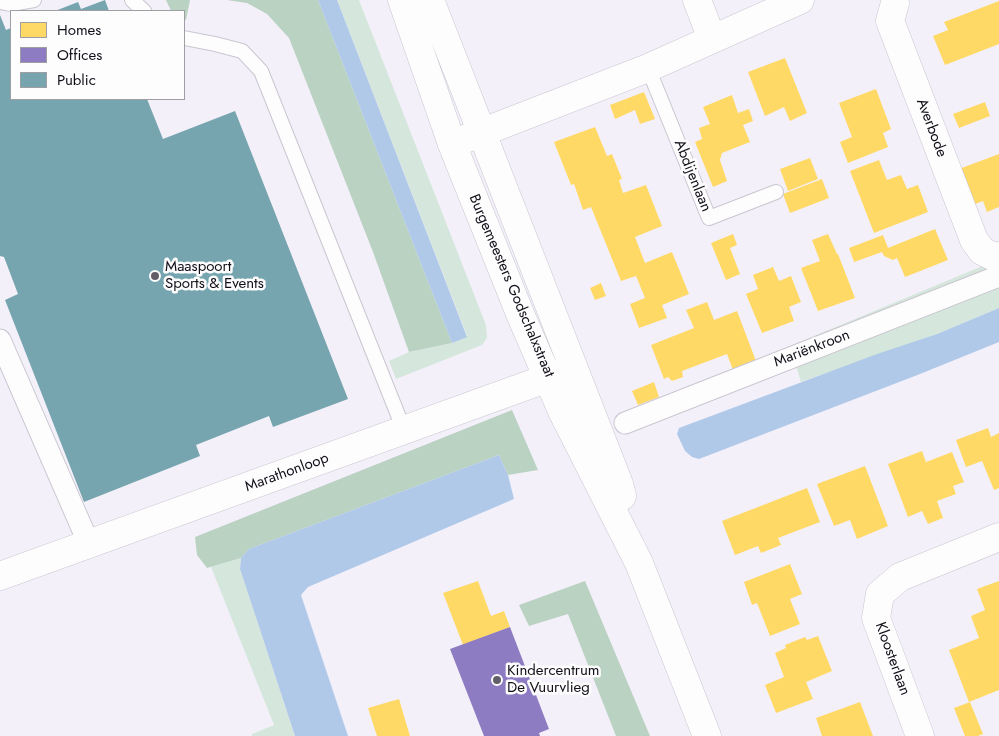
<!DOCTYPE html>
<html>
<head>
<meta charset="utf-8">
<style>
  body { margin:0 }
  #map { position:relative; width:999px; height:736px; overflow:hidden; background:#f4f0fa; font-family:Jost,sans-serif }
  canvas { display:block }
  .legend { position:absolute; left:10px; top:10px; width:175px; height:90px; box-sizing:border-box; background:#fdfdfd; border:1px solid #9f9ea2; margin:0; padding:6px 9px; list-style:none; font-size:15px; color:#130f19 }
  .legend li { display:flex; align-items:center; gap:10px; height:25px }
  .legend b { width:25px; border:1px solid #9f9ea2 }
</style>
</head>
<body>
<div id="map">
<canvas width="999" height="736"></canvas>
<ul class="legend">
<li><b style="height:14px;background:#ffd966"></b>Homes</li>
<li><b style="height:14px;background:#8e7cc3"></b>Offices</li>
<li><b style="height:14px;background:#76a5af"></b>Public</li>
</ul>
</div>
<script>
const context = document.querySelector('canvas').getContext('2d');
context.lineJoin = 'round';
function paint(path, color) { context.fillStyle = color; context.fill(path, 'evenodd'); }
const shape = rows => new Path2D(rows.map(r => 'M' + r).join(''));
function stroke(path, color, width, dash) { context.strokeStyle = color; context.lineWidth = width; context.lineCap = dash ? 'butt' : 'round'; context.setLineDash(dash || []); context.stroke(path); }
function drawText(font, color, halo, rows, align = 'center') {
  context.font = font + ' Jost,sans-serif'; context.lineWidth = 5; context.setLineDash([]); context.textBaseline = 'middle'; context.strokeStyle = halo; context.fillStyle = color; for (const [text, x, y, turn = 0] of rows) {
    context.save(); context.translate(x, y); context.rotate((+turn || 0) * Math.PI / 180); context.textAlign = isNaN(turn) ? turn : align; if (halo) context.strokeText(text, 0, 0); context.fillText(text, 0, 0); context.restore();
  }
}
paint(shape([
  [337,0,359,0,486,325,487,338,482,345,396,379,389,361,409,352,452,343,467,336],
  [999,263,999,308,937,334,801,382,790,346,985,265],
  [241,558,240,569,295,736,252,736,252,734,274,725,211,567]
]), '#d5e7dc');
paint(shape([
  [166,0,190,0,186,20,184,19,184,11,171,11],
  [227,0,318,0,452,343,409,352,373,252,289,38,267,14,247,3],
  [512,410,538,470,508,475,499,455,249,549,241,558,207,568,197,555,195,537],
  [585,581,650,736,616,736,568,614,529,626,519,605]
]), '#bad2c2');
paint(shape([
  [318,0,337,0,467,337,452,343],
  [999,308,999,342,920,374,699,459,692,457,685,451,677,434,679,428,877,354,937,334],
  [499,455,508,475,514,499,308,587,301,595,348,736,295,736,240,569,241,558,249,549]
]), '#b0c9e8');
paint(shape([
  [999,1,999,44,945,65,933,36,948,30,944,22],
  [785,58,807,113,790,121,784,107,765,116,748,72],
  [876,89,891,129,883,133,888,147,848,163,840,142,852,137,839,103],
  [644,92,655,119,640,124,635,110,615,119,610,105],
  [732,95,738,113,749,109,753,121,743,125,750,142,722,153,720,160,727,181,713,187,695,142,702,139,699,128,710,124,703,107],
  [985,102,990,116,959,128,953,114],
  [595,127,607,156,612,154,622,179,619,180,623,193,646,185,662,226,635,237,645,263,672,252,689,294,662,305,667,318,639,328,630,304,645,298,636,276,621,281,591,207,583,210,574,184,571,185,554,142],
  [999,154,999,207,987,212,983,201,973,205,959,169],
  [810,158,818,179,788,191,780,169],
  [879,160,887,180,901,175,907,189,918,185,928,212,874,233,850,171],
  [822,179,829,198,790,213,783,194],
  [935,229,948,260,905,277,897,258,893,260,884,256,882,252,854,262,849,248,883,235,888,248],
  [733,234,737,245,730,248,740,274,726,280,711,243],
  [828,234,837,254,838,254,855,298,818,311,801,268,820,261,812,240],
  [773,267,779,281,791,276,801,302,789,307,794,321,762,333,746,294,758,289,753,275],
  [601,283,606,296,595,300,590,288],
  [707,302,714,320,737,311,756,361,733,370,727,354,682,371,683,377,672,381,668,377,664,379,651,345,694,328,686,310],
  [654,382,659,397,638,405,632,391],
  [988,428,991,437,999,433,999,488,994,490,982,461,966,467,956,440],
  [922,451,926,462,952,452,964,482,953,486,956,494,937,501,943,518,928,524,922,511,908,517,888,464],
  [865,466,888,526,857,539,850,520,834,526,817,484],
  [807,488,820,522,778,538,781,545,761,553,758,546,735,555,722,521],
  [790,564,802,594,790,599,800,624,770,636,757,603,752,605,744,582],
  [478,581,491,616,504,611,510,627,463,645,443,593],
  [999,581,999,690,969,702,949,650,979,638,971,616,985,610,977,589],
  [818,636,832,671,806,682,813,699,776,713,765,685,784,677,775,653,786,648,785,645,805,637,807,640],
  [399,699,410,736,377,736,368,708],
  [860,702,873,736,822,736,816,718],
  [970,702,983,734,978,736,965,736,954,708]
]), '#ffd966');
paint(shape([
  [510,627,549,729,539,733,540,736,484,736,450,649]
]), '#8e7cc3');
paint(shape([
  [105,0,109,11,55,11,78,2,81,9],
  [0,15,6,30,11,28,11,99,147,99,163,139,235,111,348,399,273,427,269,416,196,445,200,456,84,502,5,300,18,294,4,257,0,256]
]), '#76a5af');
const service = shape([
  [132,0,144,11],
  [0,2,11,4,34,0],
  [184,38,215,44,242,51,261,71,404,430],
  [648,68,709,218,776,192]
]);
const pedestrian = shape([
  [0,340,89,544],
  [625,423,999,276]
]);
const minor = shape([
  [697,0,712,39],
  [895,3,890,21,974,240,982,251,994,257,999,256],
  [452,144,648,68,800,0],
  [0,576,570,370],
  [920,736,876,618,880,594,900,577,999,537]
]);
const tertiary = shape([
  [402,0,452,144,521,316,562,411,639,563,707,736],
  [430,0,619,484,622,496]
]);
stroke(service, '#cac6d0', 16);
stroke(pedestrian, '#cac6d0', 23);
stroke(minor, '#cac6d0', 29);
stroke(tertiary, '#cac6d0', 29);
stroke(service, '#fdfdfe', 14);
stroke(pedestrian, '#fdfdfe', 21);
stroke(minor, '#fdfdfe', 28);
stroke(tertiary, '#fdfdfe', 28);
for (const [x, y, r, color] of [
  [155,276,5,"#625e68"],
  [497,680,5,"#625e68"]
]) { const dot = new Path2D(); dot.arc(x, y, r, 0, 2 * Math.PI); context.fillStyle = color; context.fill(dot); stroke(dot, '#fdfdfd', 2); }
drawText('15px', '#130f19', '#fdfdfd', [
  ["Averbode",931,128,69],
  ["Abdijenlaan",692,176,68],
  ["Burgemeesters Godschalxstraat",511,286,67],
  ["Mariënkroon",812,349,-21],
  ["Marathonloop",287,473,-20],
  ["Kloosterlaan",892,659,70]
]);
drawText('15px', '#130f19', '#fdfdfd', [
  ["Maaspoort",165,267],
  ["Sports & Events",165,284],
  ["Kindercentrum",507,671],
  ["De Vuurvlieg",507,688]
], 'left');
</script>
</body>
</html>
